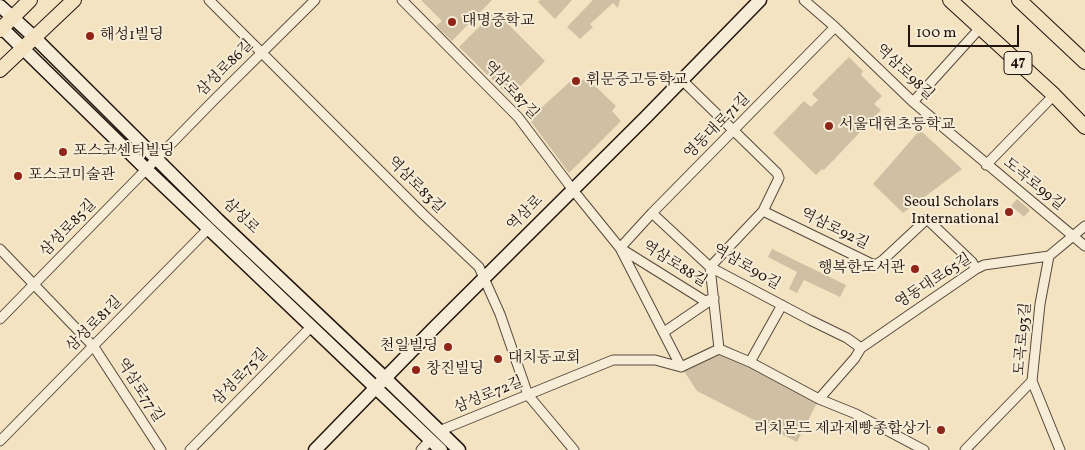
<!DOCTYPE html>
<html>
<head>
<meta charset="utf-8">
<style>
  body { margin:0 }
  #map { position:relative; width:1085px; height:450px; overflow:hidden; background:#f3e3c1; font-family:Vollkorn,serif }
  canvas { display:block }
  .scale { position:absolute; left:908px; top:25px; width:111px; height:22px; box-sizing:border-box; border:2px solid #22140f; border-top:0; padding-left:6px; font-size:15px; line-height:18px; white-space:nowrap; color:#22140f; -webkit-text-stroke:4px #f7edd7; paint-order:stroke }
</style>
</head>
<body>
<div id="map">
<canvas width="1085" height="450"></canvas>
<div class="scale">100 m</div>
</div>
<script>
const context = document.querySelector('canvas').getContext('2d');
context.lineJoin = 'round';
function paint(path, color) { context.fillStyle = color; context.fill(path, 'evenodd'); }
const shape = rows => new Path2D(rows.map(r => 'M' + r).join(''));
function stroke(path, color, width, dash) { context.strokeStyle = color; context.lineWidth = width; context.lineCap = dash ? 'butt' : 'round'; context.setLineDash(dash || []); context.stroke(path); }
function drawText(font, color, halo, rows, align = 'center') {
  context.font = font + ' Vollkorn,"Noto Serif KR",serif'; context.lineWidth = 4; context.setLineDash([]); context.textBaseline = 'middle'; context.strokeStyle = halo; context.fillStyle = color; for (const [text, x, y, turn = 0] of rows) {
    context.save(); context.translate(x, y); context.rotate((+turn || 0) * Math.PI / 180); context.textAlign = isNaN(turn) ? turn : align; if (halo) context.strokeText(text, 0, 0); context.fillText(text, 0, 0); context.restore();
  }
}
paint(shape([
  [421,0,492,0,452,41,436,26,442,21],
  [540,0,572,0,555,19,538,2],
  [593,0,620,0,618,8,613,3,590,24,593,27,580,39,567,27],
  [495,11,545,61,510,97,459,47],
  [849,57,863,71,861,75,882,96,874,104,881,110,824,170,822,169,816,175,773,133,804,101,811,107,818,100,812,94],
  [574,78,590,81,616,106,612,111,621,121,569,173,529,119],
  [920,130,962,169,903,213,873,184],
  [1017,199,1030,210,1024,217,1011,206],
  [772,249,846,285,840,297,804,280,797,293,789,289,797,272,768,257],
  [720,342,821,395,797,442,697,391,678,362]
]), '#cfc0a3');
const minor = shape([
  [209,0,423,214,479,267,500,314,528,395,574,450],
  [402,0,518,117,573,190,620,248,681,367],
  [804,0,835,27,913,102,1085,246],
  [682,80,777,173,779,178,763,211,710,267,719,349],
  [913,102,980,28],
  [986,165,1054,95],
  [763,211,872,264,877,264,883,260,927,219,972,262,976,269],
  [652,213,710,267,810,320,847,338,861,348],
  [0,249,94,347,161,450],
  [1049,256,1040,304,1032,381,1060,450],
  [714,298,705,301,620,248,652,213,835,27],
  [0,319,213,101,315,0],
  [664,332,711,300],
  [750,362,782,305],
  [819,399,855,358,861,348,976,269,984,265,1049,256,1085,226],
  [439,431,613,360,655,360,681,367,719,349,750,362,819,399,856,414,924,450],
  [0,441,209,228],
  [190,450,312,326],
  [421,450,430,440],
  [965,450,1032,381]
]);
const secondary = shape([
  [0,6,34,37,218,220,385,378,459,450],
  [0,26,146,169,441,450],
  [315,450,433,329,646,117,760,0]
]);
const primary = shape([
  [950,0,1054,95,1085,127],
  [1019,0,1085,62],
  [0,30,30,0],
  [0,70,74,0]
]);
stroke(minor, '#56483c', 11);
stroke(secondary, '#22140f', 15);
stroke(primary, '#22140f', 16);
stroke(minor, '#f7edd7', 9);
stroke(secondary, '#f7edd7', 12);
stroke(primary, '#f3e3c1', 14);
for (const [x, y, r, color] of [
  [452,22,5,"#8f2418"],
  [90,36,5,"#8f2418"],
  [576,81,5,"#8f2418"],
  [829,126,5,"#8f2418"],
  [63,152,5,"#8f2418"],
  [18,176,5,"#8f2418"],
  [1009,212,5,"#8f2418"],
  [915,269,5,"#8f2418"],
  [448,347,5,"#8f2418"],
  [498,359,5,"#8f2418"],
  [416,370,5,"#8f2418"],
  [941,430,5,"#8f2418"]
]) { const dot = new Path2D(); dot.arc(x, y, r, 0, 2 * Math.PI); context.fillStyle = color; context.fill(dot); stroke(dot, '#f7edd7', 2); }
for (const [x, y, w] of [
  [1018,63,28]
]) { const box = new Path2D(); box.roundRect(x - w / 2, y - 11.5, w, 23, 4); context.fillStyle = '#f7edd7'; context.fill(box); stroke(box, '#22140f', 1); }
drawText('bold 14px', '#22140f', null, [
  ["47",1018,63]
]);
drawText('15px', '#22140f', '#f7edd7', [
  ["대명중학교",462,22],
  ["해성1빌딩",100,36],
  ["휘문중고등학교",586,81],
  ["서울대현초등학교",839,126],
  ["포스코센터빌딩",73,152],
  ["포스코미술관",28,176],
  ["Seoul Scholars",999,203,"right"],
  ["International",999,220,"right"],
  ["행복한도서관",905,269,"right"],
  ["천일빌딩",438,347,"right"],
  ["대치동교회",508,359],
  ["창진빌딩",426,370],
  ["리치몬드 제과제빵종합상가",931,430,"right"]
], 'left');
drawText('15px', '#22140f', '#f7edd7', [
  ["삼성로86길",226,69,-45],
  ["역삼로98길",904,73,43],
  ["역삼로87길",510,91,47],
  ["영동대로71길",718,127,-45],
  ["도곡로99길",1033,185,39],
  ["역삼로83길",415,186,45],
  ["역삼로",526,214,-45],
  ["삼성로",240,217,44],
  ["삼성로85길",69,229,-46],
  ["역삼로92길",834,230,26],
  ["역삼로88길",674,265,32],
  ["역삼로90길",746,268,30],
  ["영동대로65길",934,282,-33],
  ["삼성로81길",95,325,-45],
  ["도곡로93길",1024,339,-85],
  ["삼성로75길",241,378,-46],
  ["역삼로77길",139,391,57],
  ["삼성로72길",489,396,-22]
]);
</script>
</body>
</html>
